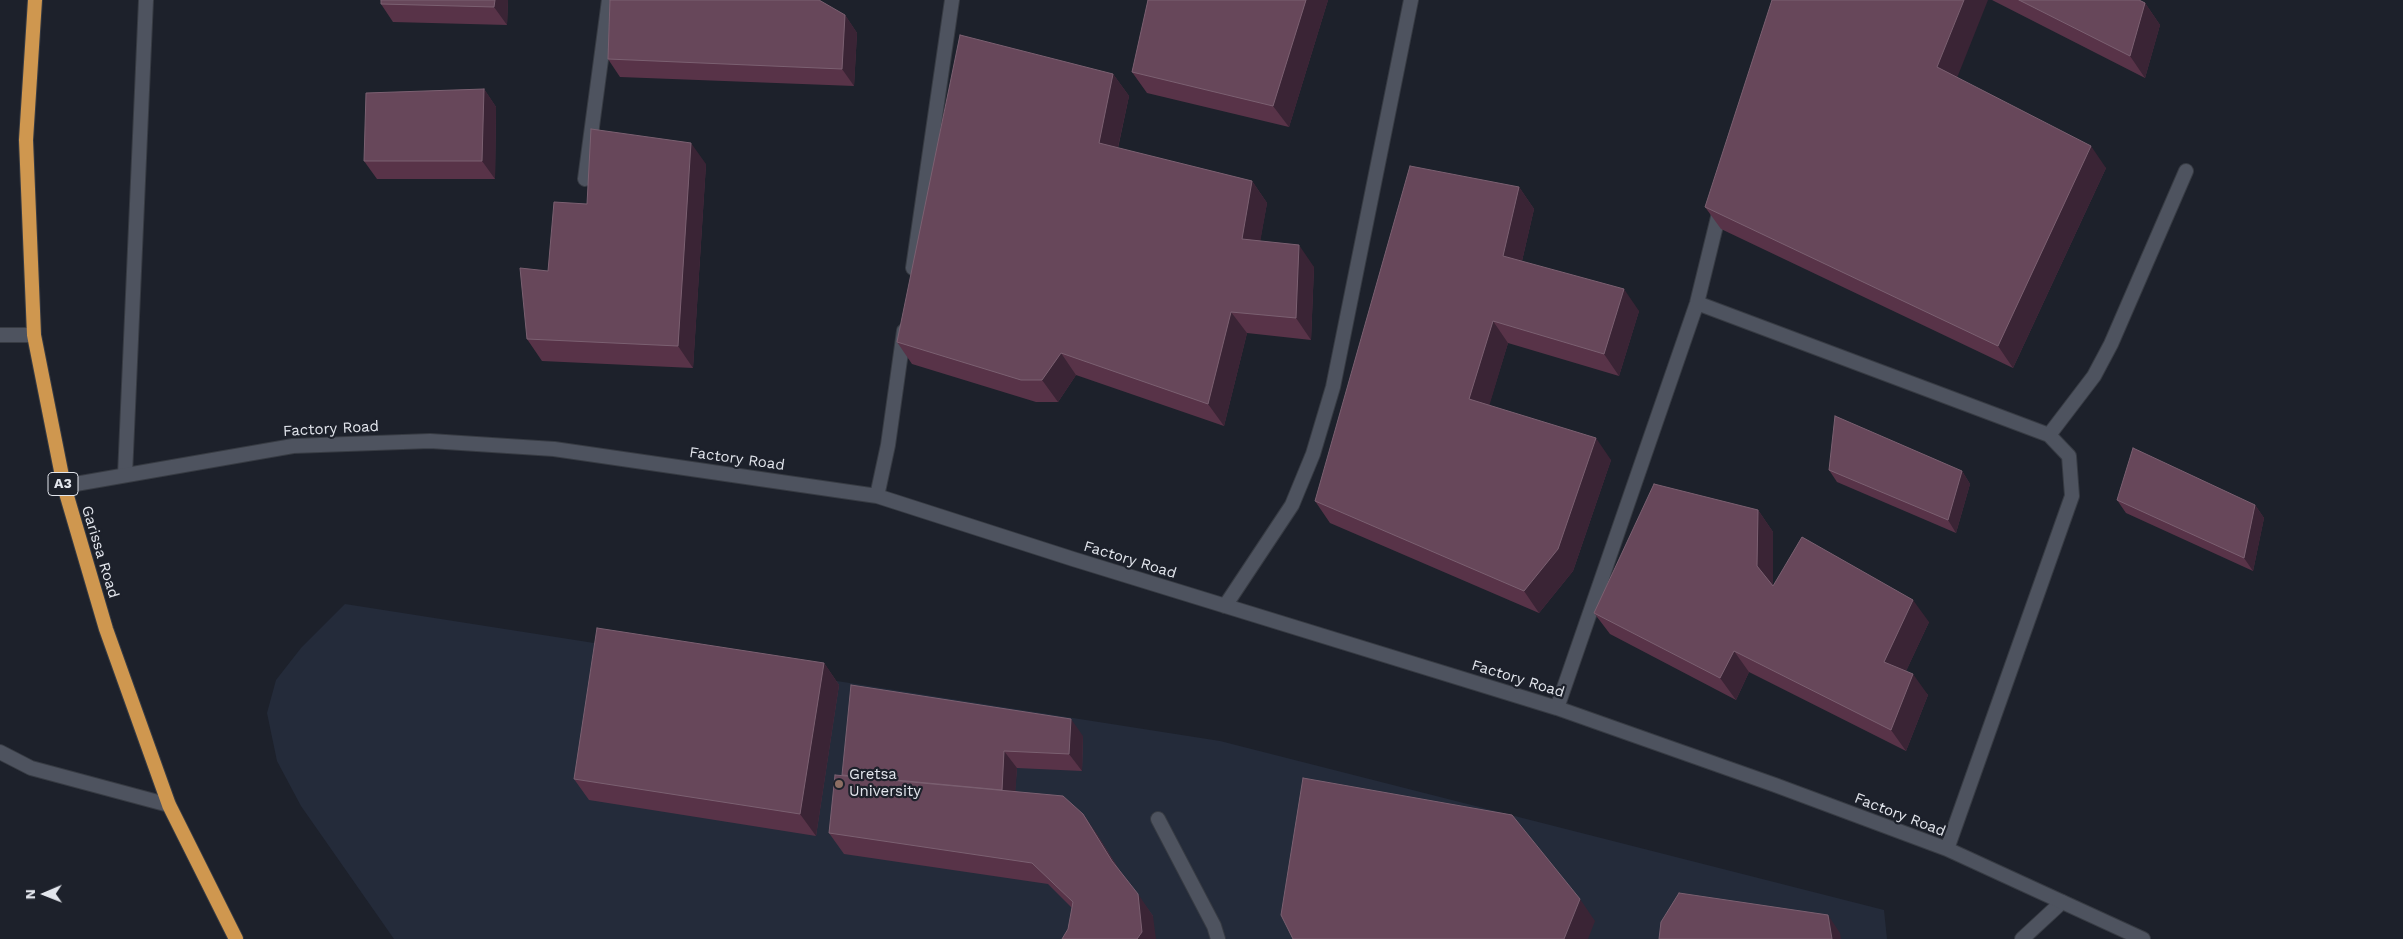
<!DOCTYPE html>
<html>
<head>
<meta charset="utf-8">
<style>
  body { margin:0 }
  #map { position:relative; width:2403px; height:939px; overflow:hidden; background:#1d212b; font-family:"Work Sans",sans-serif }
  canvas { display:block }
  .north { position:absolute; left:20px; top:869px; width:50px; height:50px; -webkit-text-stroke:4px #1d212b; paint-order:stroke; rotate:269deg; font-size:14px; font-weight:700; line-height:20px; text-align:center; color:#e3e6ed }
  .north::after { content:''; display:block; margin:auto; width:18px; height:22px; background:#e3e6ed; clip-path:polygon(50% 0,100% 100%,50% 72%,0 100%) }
</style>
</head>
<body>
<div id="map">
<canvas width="2403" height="939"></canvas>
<div class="north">N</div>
</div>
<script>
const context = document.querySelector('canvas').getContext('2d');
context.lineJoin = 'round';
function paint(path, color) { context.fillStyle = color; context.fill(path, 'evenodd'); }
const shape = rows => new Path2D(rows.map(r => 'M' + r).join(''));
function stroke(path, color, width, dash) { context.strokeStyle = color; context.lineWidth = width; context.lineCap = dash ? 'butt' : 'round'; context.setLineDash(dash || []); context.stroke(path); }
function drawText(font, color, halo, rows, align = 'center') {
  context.font = font + ' "Work Sans",sans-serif'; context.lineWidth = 4.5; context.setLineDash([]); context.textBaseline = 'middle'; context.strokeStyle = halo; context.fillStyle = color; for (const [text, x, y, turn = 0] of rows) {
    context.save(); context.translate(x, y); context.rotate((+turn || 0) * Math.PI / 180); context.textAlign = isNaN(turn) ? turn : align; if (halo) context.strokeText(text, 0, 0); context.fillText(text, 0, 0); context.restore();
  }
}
paint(shape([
  [345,604,1220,741,1884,910,1887,939,394,939,301,806,277,761,267,713,276,680,301,648]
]), '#242b3a');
const service = shape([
  [125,475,146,0],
  [0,752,31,768,169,805],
  [1158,819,1214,926,1218,939],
  [2022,939,2062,902]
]);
const minor = shape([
  [585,179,609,0],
  [913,268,952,0],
  [1697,303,2049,435,2069,456,2072,496,1947,849],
  [0,335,34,335],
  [2049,435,2094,376,2111,344,2186,171],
  [64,486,293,446,430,441,554,449,877,496,1073,559,1557,708,1775,785,1947,849,2143,939],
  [877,496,888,445,904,331],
  [1225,606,1292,505,1313,454,1333,387,1411,0],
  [1557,708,1697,303,1721,205]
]);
const trunk = shape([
  [35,0,26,140,34,335,64,486,106,629,169,805,236,939]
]);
stroke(service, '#373b43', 16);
stroke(minor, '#373b43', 16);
stroke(trunk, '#373b43', 16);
stroke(service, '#4e535f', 14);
stroke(minor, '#4e535f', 14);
stroke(trunk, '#cf974f', 14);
paint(shape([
  [381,0,508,0,507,25,393,22,381,4],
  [1148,0,1328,0,1289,127,1147,93,1132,72],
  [1992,0,2139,0,2145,3,2160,25,2145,78],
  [845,15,857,33,854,86,620,77,608,59],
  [1113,74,1129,96,1118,148,1252,181,1267,203,1260,241,1314,267,1311,340,1247,333,1224,426,1076,375,1058,402,1036,402,912,364,897,342],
  [1957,77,2106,168,2013,368,1721,229,1705,207],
  [484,89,496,107,495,179,377,179,364,161],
  [706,164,693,368,542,361,527,339,548,271,587,204],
  [1519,187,1534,209,1522,261,1639,311,1619,376,1508,343,1489,405,1611,460,1573,571,1539,613,1330,523,1315,501],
  [1829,470,1962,471,1970,484,1956,533,1837,482],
  [2117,500,2255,505,2264,518,2253,571,2126,513],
  [1758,510,1773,532,1773,586,1929,622,1906,671,1928,695,1906,751,1749,672,1736,700,1610,634,1594,613],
  [824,663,839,685,816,836,589,800,574,779],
  [1083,736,1082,771,1017,768,1015,791,1083,814,1098,836,1120,871,1153,916,1068,929,1072,908,1048,884,844,854,829,833,842,775]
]), '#583348');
paint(shape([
  [495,0,508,0,507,25,494,7],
  [1306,0,1328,0,1289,127,1273,106],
  [1964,0,1988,0,1953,88,1937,67],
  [2145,3,2160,25,2145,78,2130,56],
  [845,15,857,33,854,86,842,69],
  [1113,74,1129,96,1114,165,1099,143],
  [484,89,496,107,495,179,482,161],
  [691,143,706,164,693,368,678,346],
  [2091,146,2106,168,2013,368,1998,346],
  [1252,181,1267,203,1257,260,1242,239],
  [1519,187,1534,209,1518,278,1503,256],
  [1299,245,1314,267,1311,340,1296,318],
  [1624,289,1639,311,1619,376,1604,354],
  [1231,312,1247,333,1224,426,1208,404],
  [1493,321,1508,343,1485,420,1469,399],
  [1061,353,1076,375,1058,402,1042,380],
  [1596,438,1611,460,1573,571,1539,613,1524,591],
  [1962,471,1970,484,1956,533,1948,520],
  [2255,505,2264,518,2253,571,2244,558],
  [1758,510,1773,532,1773,588,1757,566],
  [1913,600,1929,622,1900,684,1884,662],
  [1734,651,1749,672,1736,700,1720,678],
  [824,663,839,685,816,836,800,814],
  [1913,674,1928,695,1906,751,1891,730],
  [1071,719,1083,736,1082,771,1069,754],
  [1004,751,1017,768,1014,812,1002,794],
  [1083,814,1098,836,1127,883,1112,861],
  [1138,894,1153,916,1156,939,1137,939],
  [1580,899,1595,921,1588,939,1564,939],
  [1828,915,1840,933,1841,939,1832,939]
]), '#3a2435');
const building = shape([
  [381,0,495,0,494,7,381,4,381,0],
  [610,0,819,0,845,15,842,69,608,59,610,0],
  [1148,0,1306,0,1273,106,1132,72,1148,0],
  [1772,0,1964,0,1937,67,2091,146,1998,346,1705,207,1772,0],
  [2019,0,2139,0,2145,3,2130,56,2019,0],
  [960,35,1113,74,1099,143,1252,181,1242,239,1299,245,1296,318,1231,312,1208,404,1061,353,1042,380,1021,380,897,342,960,35],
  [484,89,482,161,364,161,366,93,484,89],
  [591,129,691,143,678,346,527,339,520,268,548,271,554,202,587,204,591,129],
  [1410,166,1519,187,1503,256,1624,289,1604,354,1493,321,1469,399,1596,438,1558,549,1524,591,1315,501,1410,166],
  [1835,416,1962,471,1948,520,1829,470,1835,416],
  [2133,448,2255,505,2244,558,2117,500,2133,448],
  [1654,484,1758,510,1757,566,1773,586,1802,537,1913,600,1884,662,1913,674,1891,730,1734,651,1720,678,1594,613,1654,484],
  [597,628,824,663,800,814,574,779,597,628],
  [851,685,1071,719,1069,754,1004,751,1002,790,842,775,851,685],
  [835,775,1063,796,1083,814,1112,861,1138,894,1142,932,1137,939,1062,939,1068,929,1073,902,1032,863,829,833,835,775],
  [1303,778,1512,815,1580,899,1564,939,1293,939,1281,915,1303,778],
  [1679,893,1828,915,1832,939,1659,939,1661,922,1679,893]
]);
paint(building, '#67475a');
stroke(building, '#7b6071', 1);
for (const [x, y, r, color] of [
  [839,784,5,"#8d6e63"]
]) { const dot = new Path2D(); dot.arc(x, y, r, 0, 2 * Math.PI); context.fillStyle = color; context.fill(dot); stroke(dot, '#1d212b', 2); }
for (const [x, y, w] of [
  [63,484,30]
]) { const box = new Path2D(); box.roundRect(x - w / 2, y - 11.5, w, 23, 4); context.fillStyle = '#1d212b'; context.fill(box); stroke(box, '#e3e6ed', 1); }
drawText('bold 14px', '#e3e6ed', null, [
  ["A3",63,484]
]);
drawText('15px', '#e3e6ed', '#1d212b', [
  ["Factory Road",331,429,-3],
  ["Factory Road",737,459,8],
  ["Garissa Road",100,552,73],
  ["Factory Road",1130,560,17],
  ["Factory Road",1518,679,17],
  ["Factory Road",1900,815,21]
]);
drawText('15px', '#e3e6ed', '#1d212b', [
  ["Gretsa",849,775],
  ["University",849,792]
], 'left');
</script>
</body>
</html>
